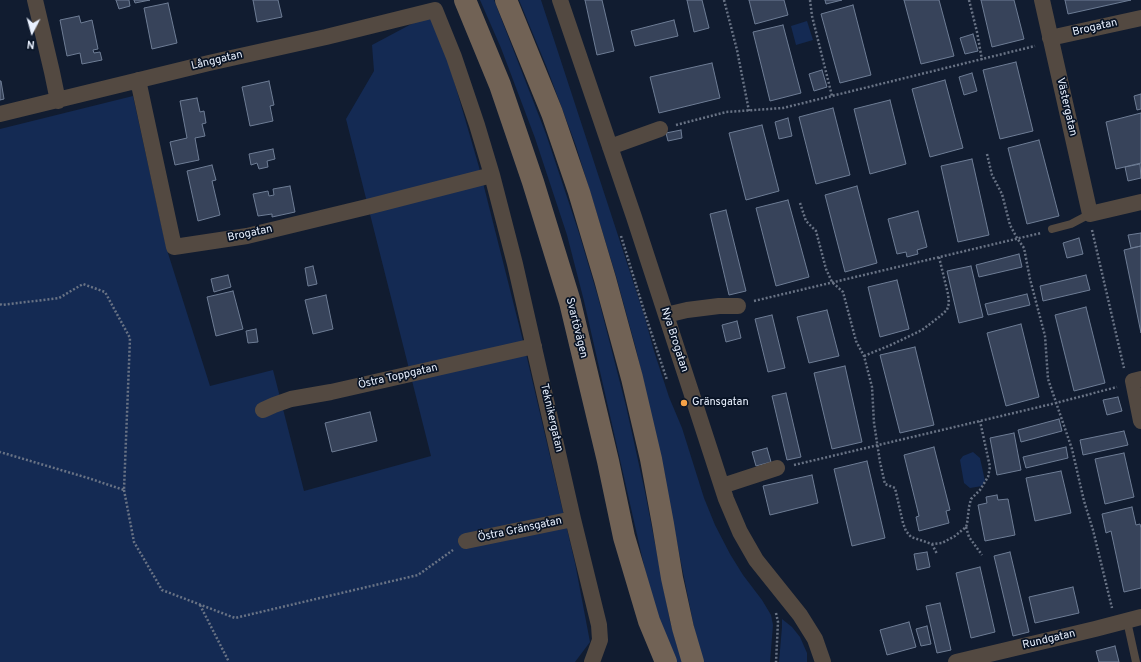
<!DOCTYPE html>
<html>
<head>
<meta charset="utf-8">
<style>
  body { margin:0 }
  #map { position:relative; width:1141px; height:662px; overflow:hidden; background:#111c30; font-family:Overpass,sans-serif }
  canvas { display:block }
  .north { position:absolute; left:12px; top:12px; width:40px; height:40px; -webkit-text-stroke:3px #081325; paint-order:stroke; rotate:186deg; font-size:11px; font-weight:700; line-height:16px; text-align:center; color:#e8f0fe }
  .north::after { content:''; display:block; margin:auto; width:14px; height:18px; background:#e8f0fe; clip-path:polygon(50% 0,100% 100%,50% 72%,0 100%) }
</style>
</head>
<body>
<div id="map">
<canvas width="1141" height="662"></canvas>
<div class="north">N</div>
</div>
<script>
const context = document.querySelector('canvas').getContext('2d');
context.lineJoin = 'round';
function paint(path, color) { context.fillStyle = color; context.fill(path, 'evenodd'); }
const shape = rows => new Path2D(rows.map(r => 'M' + r).join(''));
function stroke(path, color, width, dash) { context.strokeStyle = color; context.lineWidth = width; context.lineCap = dash ? 'butt' : 'round'; context.setLineDash(dash || []); context.stroke(path); }
function drawText(font, color, halo, rows, align = 'center') {
  context.font = font + ' Overpass,sans-serif'; context.lineWidth = 3.5; context.setLineDash([]); context.textBaseline = 'middle'; context.strokeStyle = halo; context.fillStyle = color; for (const [text, x, y, turn = 0] of rows) {
    context.save(); context.translate(x, y); context.rotate((+turn || 0) * Math.PI / 180); context.textAlign = isNaN(turn) ? turn : align; if (halo) context.strokeText(text, 0, 0); context.fillText(text, 0, 0); context.restore();
  }
}
paint(shape([
  [480,0,494,0,546,134,579,233,598,297,626,406,645,492,670,621,677,646,683,662,674,662,650,592,584,301,567,235,535,138,501,48],
  [519,0,541,0,645,318,654,351,669,397,682,428,704,498,715,525,730,554,743,575,762,600,771,615,773,625,770,662,703,662,696,637,667,493,665,476,636,349,616,276,576,146,547,68],
  [434,12,479,167,524,345,575,563,590,642,575,662,0,662,0,129,133,96,167,250,210,386,273,370,304,491,431,456,346,119,374,71,372,45],
  [807,21,813,40,796,45,791,26],
  [973,452,980,458,985,481,982,486,970,488,964,483,960,460,963,456],
  [782,619,792,627,800,637,807,653,807,662,779,662,782,627]
]), '#142a53');
const building = shape([
  [116,0,129,0,130,6,119,9,116,0],
  [134,0,150,0,135,3,134,0],
  [253,0,278,0,282,17,257,22,253,0],
  [585,0,602,0,614,51,597,55,585,0],
  [687,0,702,0,709,28,694,32,687,0],
  [749,0,784,0,788,15,755,24,749,0],
  [825,0,842,0,826,4,825,0],
  [904,0,939,0,954,56,921,64,904,0],
  [981,0,1014,0,1024,39,992,47,981,0],
  [1065,0,1131,0,1068,14,1065,0],
  [168,3,177,43,152,49,144,8,168,3],
  [853,5,871,75,840,83,821,14,853,5],
  [79,16,81,23,92,20,98,49,93,50,94,53,100,52,102,60,82,64,80,53,67,56,60,20,79,16],
  [674,20,678,36,635,46,631,31,674,20],
  [783,25,801,93,770,101,753,32,783,25],
  [973,34,978,51,965,54,960,38,973,34],
  [1016,62,1033,131,1000,139,983,70,1016,62],
  [712,63,720,98,659,113,650,77,712,63],
  [822,70,827,87,814,91,809,74,822,70],
  [972,73,977,91,964,95,959,77,972,73],
  [945,80,963,148,930,157,912,89,945,80],
  [0,81,1,81,4,99,0,100,0,81],
  [269,81,274,105,270,106,273,121,250,126,242,87,269,81],
  [1141,94,1141,109,1137,110,1134,96,1141,94],
  [197,98,200,112,204,111,206,123,202,124,205,136,195,138,199,160,175,165,170,142,187,138,180,101,197,98],
  [890,100,906,164,870,174,854,109,890,100],
  [833,108,850,175,816,184,799,117,833,108],
  [1141,113,1141,163,1116,169,1106,122,1141,113],
  [788,118,792,136,779,139,775,122,788,118],
  [762,125,779,191,746,200,729,133,762,125],
  [681,130,682,138,668,141,666,133,681,130],
  [1039,140,1059,216,1027,224,1008,148,1039,140],
  [273,149,275,159,267,161,268,167,259,169,257,163,251,165,249,154,273,149],
  [972,159,989,235,958,242,941,166,972,159],
  [1140,164,1141,178,1128,181,1125,167,1140,164],
  [212,165,216,180,212,181,220,215,198,221,187,171,212,165],
  [290,186,295,212,272,217,272,214,258,216,253,194,268,191,269,196,274,195,273,189,290,186],
  [857,186,877,263,845,272,825,195,857,186],
  [788,200,809,277,776,286,756,208,788,200],
  [726,210,746,291,729,295,710,214,726,210],
  [918,211,927,247,917,250,918,254,907,257,906,252,897,254,888,219,918,211],
  [1141,233,1141,246,1131,248,1128,235,1141,233],
  [1079,238,1083,254,1067,258,1063,243,1079,238],
  [1141,246,1141,333,1124,250,1141,246],
  [1019,254,1022,267,979,277,976,265,1019,254],
  [313,266,317,284,308,286,305,268,313,266],
  [971,266,983,317,959,323,947,271,971,266],
  [228,275,231,287,214,292,211,279,228,275],
  [1086,275,1090,290,1043,301,1040,286,1086,275],
  [897,280,909,329,880,337,868,287,897,280],
  [233,291,243,329,216,336,207,297,233,291],
  [1027,294,1030,305,988,315,985,304,1027,294],
  [326,295,333,329,313,334,305,300,326,295],
  [1086,307,1105,383,1074,391,1055,315,1086,307],
  [827,310,839,356,809,363,797,317,827,310],
  [772,315,785,368,768,372,755,319,772,315],
  [737,321,741,338,726,342,722,325,737,321],
  [1021,324,1039,397,1006,406,987,333,1021,324],
  [256,329,258,342,248,343,246,331,256,329],
  [915,347,934,425,900,433,880,355,915,347],
  [845,366,862,442,832,449,814,373,845,366],
  [786,393,801,457,787,460,772,396,786,393],
  [1118,397,1122,411,1107,415,1103,400,1118,397],
  [370,412,377,441,332,452,325,423,370,412],
  [1059,419,1062,431,1021,442,1018,430,1059,419],
  [1124,431,1128,445,1083,455,1080,440,1124,431],
  [1014,433,1021,470,997,475,990,438,1014,433],
  [934,447,950,510,946,511,949,523,919,531,916,517,919,516,904,455,934,447],
  [1066,447,1068,458,1026,468,1023,457,1066,447],
  [767,448,771,462,756,466,752,452,767,448],
  [1124,453,1134,497,1105,504,1095,459,1124,453],
  [867,461,885,538,852,546,834,469,867,461],
  [1061,471,1071,513,1035,521,1026,478,1061,471],
  [812,475,818,503,770,515,763,486,812,475],
  [997,495,998,500,1008,499,1015,535,985,541,978,505,987,503,986,497,997,495],
  [1132,507,1136,525,1140,524,1141,528,1141,588,1124,592,1111,531,1106,533,1102,514,1132,507],
  [927,552,930,567,917,570,914,554,927,552],
  [1010,552,1029,632,1013,636,994,556,1010,552],
  [980,567,995,632,971,638,956,573,980,567],
  [1073,587,1079,613,1035,623,1029,597,1073,587],
  [940,603,951,650,937,653,926,606,940,603],
  [909,622,916,647,887,655,880,630,909,622],
  [927,626,931,644,921,646,916,629,927,626],
  [1115,646,1119,662,1099,662,1096,651,1115,646]
]);
paint(building, '#37435a');
stroke(building, '#6e7d95', 1);
stroke(shape([
  [724,0,737,50,749,111],
  [810,0,812,16,832,96],
  [969,0,977,32,982,60],
  [676,125,726,112,783,108,1035,46],
  [987,154,992,175,1002,194,1010,225,1017,238,1024,248,1030,279,1045,336,1048,379,1072,449,1084,501,1093,530,1112,608],
  [800,203,806,221,816,231,826,269,832,282,843,292,856,341,864,356,872,387,874,423,880,462,885,484,895,488,903,523,906,531,911,537,932,544,942,543,955,536,966,527,967,524,969,507,971,499,980,490,988,477,990,467,980,421],
  [1092,230,1124,368],
  [621,236,645,314,667,380],
  [754,301,1041,233],
  [0,304,2,305,59,298,83,284,105,292,130,338,124,490,88,478,0,452],
  [864,356,893,344,922,330,939,317,947,310,949,303,948,294,939,257],
  [794,465,1056,403,1117,387],
  [124,490,134,542,162,590,235,618,418,575,453,550],
  [966,527,969,537,982,555],
  [932,544,937,554],
  [200,605,229,662],
  [776,613,778,622,776,662]
]), '#697385', 2.5, [2, 2]);
stroke(shape([
  [1052,229,1071,224,1090,214],
  [1127,621,1136,662]
]), '#534941', 8);
stroke(shape([
  [35,0,52,72,58,101],
  [560,0,634,217,726,499,740,532,756,560,800,615,815,639,823,662],
  [1042,0,1090,214,1141,202],
  [1050,38,1141,18],
  [138,80,174,247,247,236,371,206,492,175],
  [0,114,209,63,326,37,435,10,454,57,477,125,492,175,515,264,573,519,599,625,600,640,592,662],
  [610,147,660,129],
  [666,315,687,310,719,306,738,306],
  [1141,379,1133,381,1141,421],
  [263,410,274,405,291,399,331,392,534,346],
  [722,486,777,468],
  [466,541,573,519],
  [956,662,1095,629,1141,617]
]), '#534941', 16);
stroke(shape([
  [465,0,500,85,533,182,570,302,608,461,624,537,649,621,666,662],
  [506,0,552,113,579,192,605,279,632,378,651,459,663,524,672,578,683,628,693,662]
]), '#716255', 22);
for (const [x, y, r, color] of [
  [684,403,4,"#f6a248"]
]) { const dot = new Path2D(); dot.arc(x, y, r, 0, 2 * Math.PI); context.fillStyle = color; context.fill(dot); stroke(dot, '#081325', 1.5); }
drawText('11px', '#e8f0fe', '#081325', [
  ["Brogatan",1095,28,-13],
  ["Långgatan",217,61,-13],
  ["Västergatan",1066,107,77],
  ["Brogatan",250,234,-12],
  ["Svartövägen",576,328,76],
  ["Nya Brogatan",674,340,72],
  ["Östra Toppgatan",398,377,-13],
  ["Teknikergatan",551,418,77],
  ["Östra Gränsgatan",520,530,-12],
  ["Rundgatan",1049,640,-13]
]);
drawText('11px', '#e8f0fe', '#081325', [
  ["Gränsgatan",692,403]
], 'left');
</script>
</body>
</html>
